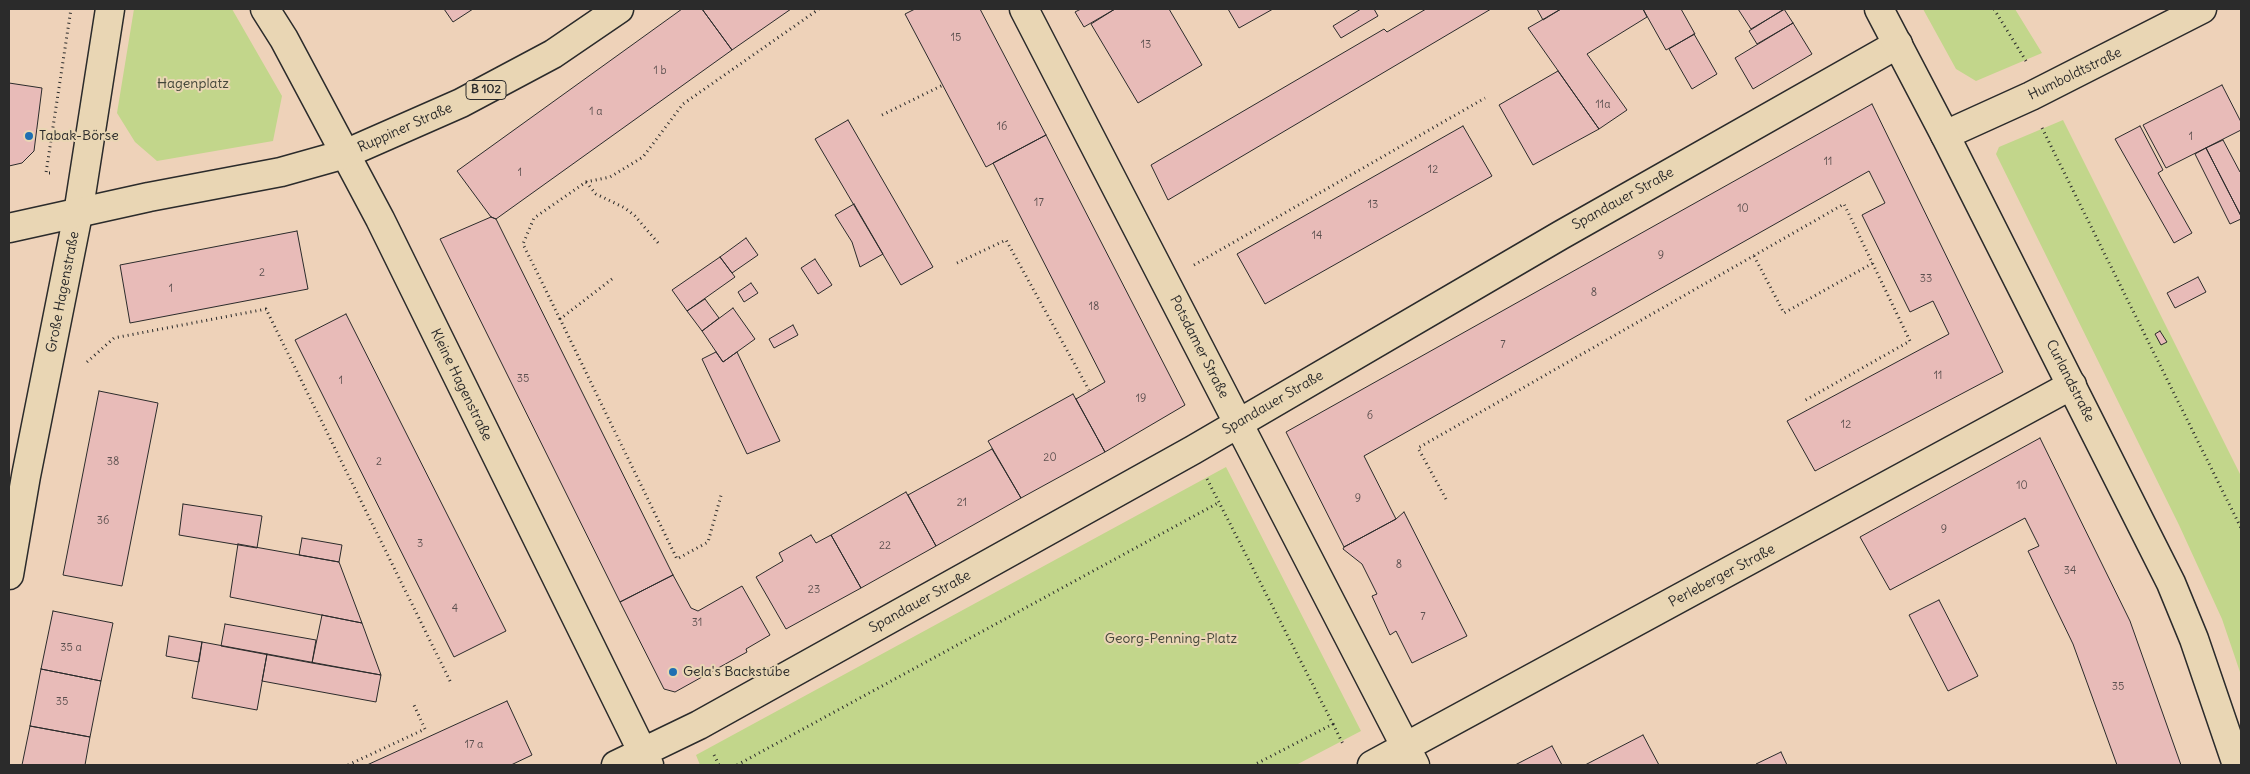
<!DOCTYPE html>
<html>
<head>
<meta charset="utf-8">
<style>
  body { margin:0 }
  #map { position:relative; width:2250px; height:774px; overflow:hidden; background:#eed2b9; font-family:Delius,sans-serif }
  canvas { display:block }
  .frame { position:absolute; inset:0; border:10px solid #2b2b2b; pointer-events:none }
</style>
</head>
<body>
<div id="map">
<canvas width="2250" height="774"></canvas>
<div class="frame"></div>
</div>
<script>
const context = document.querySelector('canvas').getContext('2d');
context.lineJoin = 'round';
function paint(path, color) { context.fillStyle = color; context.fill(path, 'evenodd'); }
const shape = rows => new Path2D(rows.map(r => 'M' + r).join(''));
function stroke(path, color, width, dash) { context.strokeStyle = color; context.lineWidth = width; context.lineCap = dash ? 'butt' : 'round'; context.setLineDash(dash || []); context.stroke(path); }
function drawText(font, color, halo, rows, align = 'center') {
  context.font = font + ' Delius,sans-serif'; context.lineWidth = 4; context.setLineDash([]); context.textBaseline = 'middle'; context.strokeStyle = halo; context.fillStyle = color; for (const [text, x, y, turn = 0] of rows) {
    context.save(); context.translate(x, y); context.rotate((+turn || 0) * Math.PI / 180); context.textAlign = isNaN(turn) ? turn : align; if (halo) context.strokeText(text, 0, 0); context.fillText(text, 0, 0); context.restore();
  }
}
paint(shape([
  [134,9,232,9,282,96,273,141,157,161,135,142,117,113],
  [1923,9,2015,9,2042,53,1976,81,1956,69],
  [2063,120,2241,476,2241,675,2222,619,2179,525,1996,154,1999,147],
  [1226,467,1361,731,1296,765,700,765,696,755]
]), '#c2d68b');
const building = shape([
  [444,9,473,9,453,22,444,9],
  [682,9,702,9,732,50,496,219,491,217,457,171,682,9],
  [702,9,791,9,732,50,702,9],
  [915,9,980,9,1046,135,986,167,905,14,915,9],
  [1081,9,1115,9,1084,27,1075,12,1081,9],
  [1115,9,1169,9,1202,65,1138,103,1091,24,1115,9],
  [1228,9,1273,9,1239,28,1228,9],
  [1361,9,1374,9,1378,16,1341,38,1333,26,1361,9],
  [1426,9,1491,9,1168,200,1151,165,1384,29,1387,32,1426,9],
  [1537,9,1561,9,1543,20,1537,9],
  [1561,9,1643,9,1647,17,1587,54,1627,110,1599,129,1528,28,1561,9],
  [1643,9,1681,9,1695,34,1666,50,1643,9],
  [1738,9,1785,9,1751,29,1738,9],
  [1784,9,1793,23,1757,44,1749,31,1784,9],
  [1793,23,1812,54,1753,89,1735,58,1793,23],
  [1694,34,1717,74,1692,89,1669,49,1694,34],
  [1558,71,1599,129,1533,165,1499,105,1558,71],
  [9,83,42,88,34,151,22,163,9,166,9,83],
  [2222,85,2241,122,2241,130,2166,168,2143,125,2222,85],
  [1872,104,2003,372,1815,471,1787,421,1949,334,1933,301,1910,312,1862,215,1885,203,1869,171,1364,456,1396,519,1344,547,1286,432,1872,104],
  [848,120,933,267,901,285,815,139,848,120],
  [1463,126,1492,176,1265,304,1237,254,1463,126],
  [2140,126,2163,170,2158,173,2192,233,2174,243,2115,139,2140,126],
  [1046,135,1185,405,1105,452,1076,399,1105,382,993,163,1046,135],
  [2223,140,2240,172,2241,171,2241,216,2206,148,2223,140],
  [2206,148,2241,216,2241,219,2230,224,2195,154,2206,148],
  [854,204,883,254,860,267,852,242,835,215,854,204],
  [491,217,496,219,673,575,620,602,440,239,491,217],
  [297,231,308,289,130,323,120,265,297,231],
  [746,238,758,255,732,273,720,257,746,238],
  [720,257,735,277,687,311,672,290,720,257],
  [815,259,832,285,818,294,801,268,815,259],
  [2198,277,2206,292,2175,308,2167,293,2198,277],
  [751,283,758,293,744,302,738,292,751,283],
  [705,299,719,318,702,331,687,311,705,299],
  [733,308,755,339,723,362,702,331,733,308],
  [346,314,506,631,454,657,295,340,346,314],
  [793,325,798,335,774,348,769,339,793,325],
  [2160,331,2167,342,2161,345,2155,334,2160,331],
  [716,352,723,362,737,352,780,441,747,454,702,359,716,352],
  [99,391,158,403,122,586,63,575,99,391],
  [1073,394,1105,452,1021,498,988,441,1073,394],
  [2040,438,2130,621,2181,765,2117,765,2073,644,2028,551,2039,546,2025,518,1890,590,1860,537,2040,438],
  [992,449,1021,498,936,546,908,495,992,449],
  [906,492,936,546,861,588,831,535,906,492],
  [183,504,262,516,257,548,179,535,183,504],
  [1404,512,1467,636,1412,663,1396,631,1390,635,1372,596,1377,594,1362,564,1343,549,1344,547,1396,519,1404,512],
  [811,535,816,543,831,535,861,588,786,629,756,577,783,561,779,553,811,535],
  [302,538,342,545,339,562,299,555,302,538],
  [238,544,339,562,362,623,230,597,238,544],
  [673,575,691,608,698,611,742,586,770,635,746,649,747,652,675,692,664,689,620,602,673,575],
  [1939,600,1978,676,1948,691,1909,615,1939,600],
  [53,611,113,623,101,681,41,669,53,611],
  [322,615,362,623,381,675,312,663,322,615],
  [225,624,316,640,312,663,221,646,225,624],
  [169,636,202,642,199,662,166,656,169,636],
  [202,642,267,654,257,710,192,698,202,642],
  [267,654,381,675,376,702,262,681,267,654],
  [41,669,101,681,90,737,30,726,41,669],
  [507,701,532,755,511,765,367,765,507,701],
  [30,726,90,737,85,765,22,765,30,726],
  [1643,735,1659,765,1585,765,1643,735],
  [1552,746,1562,765,1515,765,1552,746],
  [1781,752,1787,765,1757,765,1756,764,1781,752]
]);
paint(building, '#e8bbb8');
stroke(building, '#2b2b2b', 1);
const minor = shape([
  [265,9,284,39,380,219,649,765],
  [1024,9,1415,765],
  [1945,135,2031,96,2202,9],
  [9,575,26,476,78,214,110,9],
  [616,765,699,725,1193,450,1561,235,1898,44],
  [1372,765,2072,385]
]);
const major = shape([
  [1879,9,1945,135,2171,583,2194,639,2237,765],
  [9,228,149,197,281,172,345,154,461,103,553,54,619,9]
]);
stroke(minor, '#2b2b2b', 31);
stroke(major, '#2b2b2b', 31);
stroke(shape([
  [1994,9,2026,61],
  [882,115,943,85],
  [2042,128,2241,528],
  [50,173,46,173,71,9],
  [586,182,596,194,625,208,635,216,659,244],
  [1754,256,1784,313,1873,263],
  [957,263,1006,240,1089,390],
  [1194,265,1485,98],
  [612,279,560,319,677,559,708,542,722,492],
  [560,319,523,244,534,218,586,182,610,177,643,157,683,104,819,9],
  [87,362,114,338,266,309,451,683],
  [1207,479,1333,724,1254,765],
  [1446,499,1418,448,1844,204,1910,341,1804,401],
  [1333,724,1344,746],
  [714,755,719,765],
  [348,765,425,729,413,703],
  [737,765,1218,503]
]), '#2b2b2b', 3, [1, 4]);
stroke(minor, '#e9d6b4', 28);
stroke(major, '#e9d6b4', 28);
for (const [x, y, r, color] of [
  [29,136,5,"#1f6fb2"],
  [673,672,5,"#1f6fb2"]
]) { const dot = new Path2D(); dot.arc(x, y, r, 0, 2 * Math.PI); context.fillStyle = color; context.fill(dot); stroke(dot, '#e9d6b4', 2); }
drawText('11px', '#5a4f4e', null, [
  ["15",956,38],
  ["13",1146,45],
  ["1 b",660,71],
  ["11a",1603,105],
  ["1 a",596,112],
  ["16",1002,127],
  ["1",2191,137],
  ["11",1828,162],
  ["12",1433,170],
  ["1",520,173],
  ["17",1039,203],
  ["13",1373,205],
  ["10",1743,209],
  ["14",1317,236],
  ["9",1661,256],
  ["2",262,273],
  ["33",1926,279],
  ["1",171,289],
  ["8",1594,293],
  ["18",1094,307],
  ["7",1503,345],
  ["11",1938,376],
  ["35",523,379],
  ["1",341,381],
  ["19",1141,399],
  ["6",1370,416],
  ["12",1846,425],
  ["20",1050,458],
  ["38",113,462],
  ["2",379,462],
  ["10",2022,486],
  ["9",1358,499],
  ["21",962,503],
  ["36",103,521],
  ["9",1944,530],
  ["3",420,544],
  ["22",885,546],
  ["8",1399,565],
  ["34",2070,571],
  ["23",814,590],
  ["4",455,609],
  ["7",1423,617],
  ["31",697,623],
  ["35 a",71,648],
  ["35",2118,687],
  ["35",62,702],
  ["17 a",474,745]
]);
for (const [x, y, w] of [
  [486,90,40]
]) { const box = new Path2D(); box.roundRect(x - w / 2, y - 9.5, w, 19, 4); context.fillStyle = '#e9d6b4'; context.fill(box); stroke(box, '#2b2b2b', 1); }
drawText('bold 12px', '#2b2b2b', null, [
  ["B 102",486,90]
]);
drawText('14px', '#2b2b2b', '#e9d6b4', [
  ["Humboldtstraße",2075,74,-26],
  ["Ruppiner Straße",405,128,-24],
  ["Spandauer Straße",1623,199,-29],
  ["Große Hagenstraße",63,292,-79],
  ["Potsdamer Straße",1199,347,63],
  ["Curlandstraße",2070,381,63],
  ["Kleine Hagenstraße",461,385,64],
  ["Spandauer Straße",1273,403,-30],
  ["Perleberger Straße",1722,576,-28],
  ["Spandauer Straße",920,602,-29]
]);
drawText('14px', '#424539', '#e9d6b4', [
  ["Hagenplatz",193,84],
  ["Georg-Penning-Platz",1171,639]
]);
drawText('14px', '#2b2b2b', '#e9d6b4', [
  ["Tabak-Börse",39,136],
  ["Gela's Backstube",683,672]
], 'left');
</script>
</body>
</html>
